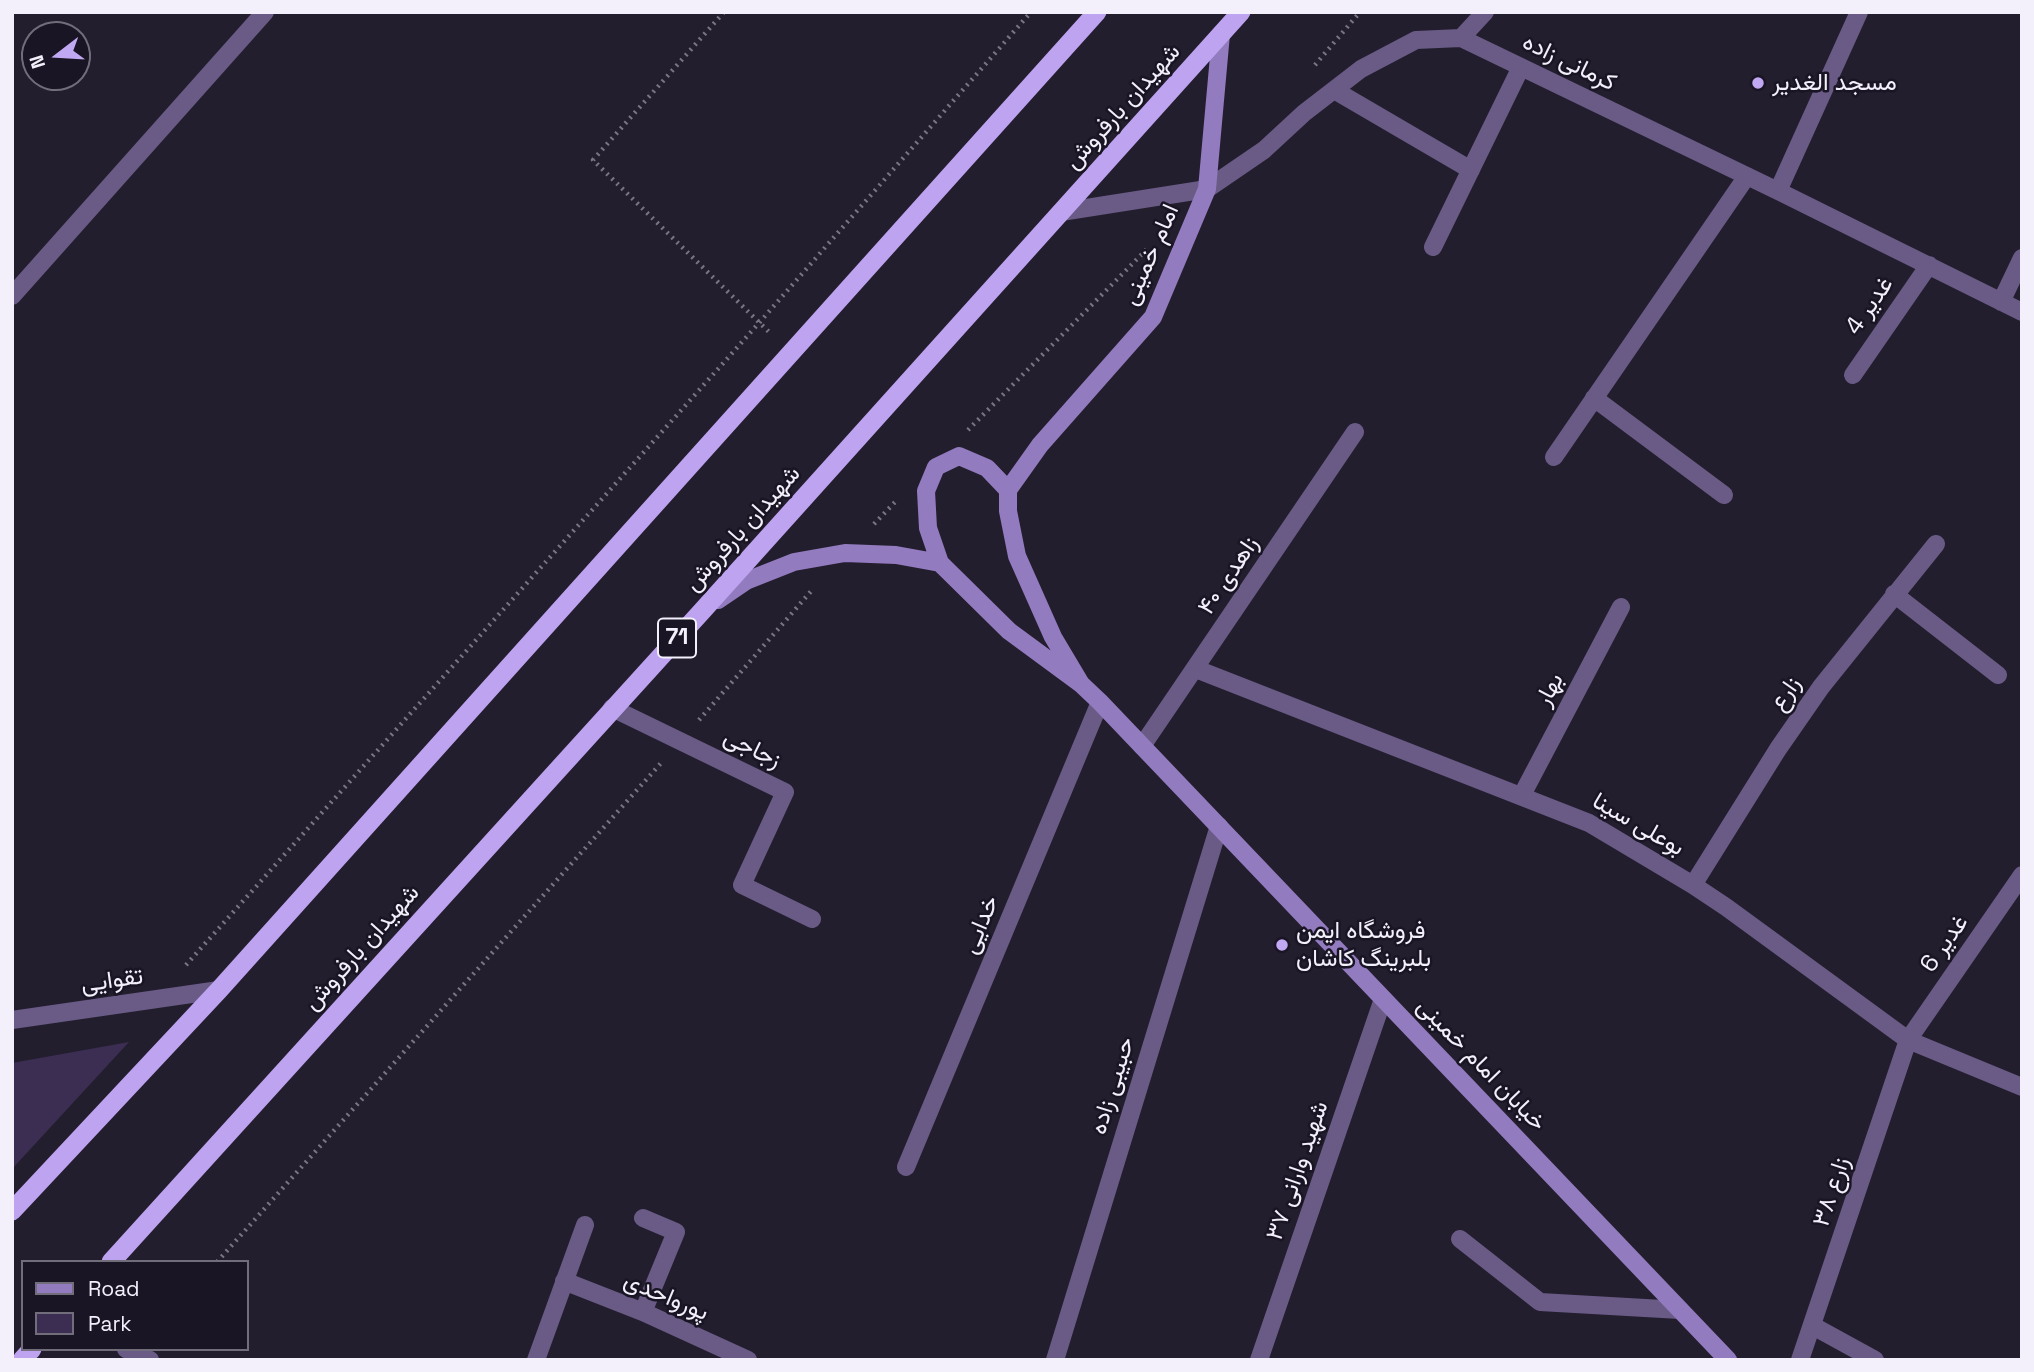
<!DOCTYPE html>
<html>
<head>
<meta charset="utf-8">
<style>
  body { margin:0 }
  #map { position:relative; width:2034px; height:1372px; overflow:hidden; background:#231e2e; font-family:"Space Grotesk",sans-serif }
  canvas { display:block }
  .frame { position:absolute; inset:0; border:14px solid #f3f0fb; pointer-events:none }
  .legend { position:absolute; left:21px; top:1260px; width:228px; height:91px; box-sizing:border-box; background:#1a1524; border:2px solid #716d7a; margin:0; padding:9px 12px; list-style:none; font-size:21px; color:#f3f0fb }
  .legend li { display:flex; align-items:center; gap:14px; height:35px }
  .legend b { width:35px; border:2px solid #716d7a }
  .north { position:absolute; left:21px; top:21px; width:70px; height:70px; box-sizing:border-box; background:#1a1524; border:2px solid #716d7a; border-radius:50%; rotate:253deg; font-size:19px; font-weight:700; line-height:28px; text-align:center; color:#f3f0fb }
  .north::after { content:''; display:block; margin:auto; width:24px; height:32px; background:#c1a8f3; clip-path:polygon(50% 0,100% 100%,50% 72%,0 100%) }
</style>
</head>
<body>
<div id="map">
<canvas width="2034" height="1372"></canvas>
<div class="frame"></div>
<ul class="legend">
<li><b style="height:9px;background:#927bbf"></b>Road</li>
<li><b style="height:19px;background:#3b2e52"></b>Park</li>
</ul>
<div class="north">N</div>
</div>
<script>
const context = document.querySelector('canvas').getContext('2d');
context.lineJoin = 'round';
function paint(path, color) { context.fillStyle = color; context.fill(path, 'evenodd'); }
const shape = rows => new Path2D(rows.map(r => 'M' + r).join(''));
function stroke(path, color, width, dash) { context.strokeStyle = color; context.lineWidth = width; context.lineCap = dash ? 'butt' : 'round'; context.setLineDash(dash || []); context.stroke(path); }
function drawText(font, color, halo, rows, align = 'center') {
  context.font = font + ' "Space Grotesk",Vazirmatn,sans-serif'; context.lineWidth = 5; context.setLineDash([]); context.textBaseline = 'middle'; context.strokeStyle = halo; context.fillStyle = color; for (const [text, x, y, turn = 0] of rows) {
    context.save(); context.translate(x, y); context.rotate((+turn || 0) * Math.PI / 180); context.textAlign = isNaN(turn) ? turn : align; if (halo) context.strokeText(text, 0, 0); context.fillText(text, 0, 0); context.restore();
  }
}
paint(shape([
  [129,1042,12,1169,12,1063]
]), '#3b2e52');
stroke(shape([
  [724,12,593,160,769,332],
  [1315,65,1360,12],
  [968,430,1149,247],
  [874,524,897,500],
  [699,720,813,589],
  [186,965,759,323,1031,12],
  [217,1262,661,763]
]), '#7a7583', 4.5, [2, 5]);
stroke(shape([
  [1461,38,1485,12],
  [1334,90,1471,170],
  [1778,191,1859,12],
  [1061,212,1207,189,1264,150,1304,113,1361,69,1416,40,1461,38,1778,191,2022,312],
  [1433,247,1521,67],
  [12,296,265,12],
  [2001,302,2022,258],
  [1853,375,1929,265],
  [1594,398,1724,495],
  [1554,457,1747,176],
  [1894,594,1998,675],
  [1196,669,1589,823,1693,885,1726,907,1908,1040,2022,1087],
  [612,708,785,792,742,885,812,919],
  [1142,746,1355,432],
  [1522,795,1621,607],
  [1693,885,1778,749,1821,687,1936,544],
  [906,1167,1100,702],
  [643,1218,676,1232,643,1312],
  [1460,1239,1540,1302,1680,1310],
  [564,1281,643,1312,748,1360],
  [1813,1326,1875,1360],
  [126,1349,150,1360],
  [536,1360,585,1225],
  [1055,1360,1219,826],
  [1259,1360,1383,999],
  [1800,1360,1908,1040,2022,875]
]), '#695b86', 18);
stroke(shape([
  [12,1020,219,990]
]), '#695b86', 18);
stroke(shape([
  [1008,490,1040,445,1153,317,1207,189,1221,34],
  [718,600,746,581,794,562,845,553,896,555,940,563],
  [1081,684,1053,637,1017,556,1008,511,1008,490,987,468,959,456,936,467,926,491,928,528,940,563,1009,631,1081,684,1100,702,1728,1360]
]), '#927bbf', 18);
stroke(shape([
  [12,1211,219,990,1097,12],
  [111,1262,703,610,1241,12],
  [22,1360,32,1349]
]), '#bea4f0', 19);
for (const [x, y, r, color] of [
  [1758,83,7,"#c1a8f3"],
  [1282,945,7,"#c1a8f3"]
]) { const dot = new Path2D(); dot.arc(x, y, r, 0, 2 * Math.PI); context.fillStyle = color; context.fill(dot); stroke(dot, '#1a1524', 2.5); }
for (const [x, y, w] of [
  [677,638,38]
]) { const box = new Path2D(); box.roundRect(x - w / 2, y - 19.5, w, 39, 5); context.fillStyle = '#1a1524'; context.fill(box); stroke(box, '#f3f0fb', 2); }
drawText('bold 23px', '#f3f0fb', null, [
  ["71",677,638]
]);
drawText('24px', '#f3f0fb', '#1a1524', [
  ["کرمانی زاده",1569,63,26],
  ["شهیدان بارفروش",1123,107,-48],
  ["امام خمینی",1151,255,-66],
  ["غدیر 4",1870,306,-55],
  ["شهیدان بارفروش",743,529,-48],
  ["زاهدی ۴۰",1229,576,-56],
  ["بهار",1550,690,-62],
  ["زارع",1786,694,-55],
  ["زجاجی",752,749,26],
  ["بوعلی سینا",1638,825,30],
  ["خدایی",981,925,-67],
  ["غدیر 6",1945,944,-55],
  ["شهیدان بارفروش",362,948,-48],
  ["تقوایی",112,981,-8],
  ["خیابان امام خمینی",1481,1065,46],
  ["حبیبی زاده",1113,1086,-73],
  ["شهید وارانی ۳۷",1298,1171,-71],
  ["زارع ۳۸",1832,1192,-72],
  ["پورواحدی",666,1297,23]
]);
drawText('24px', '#f3f0fb', '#1a1524', [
  ["مسجد الغدیر",1772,83],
  ["فروشگاه ایمن",1296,931],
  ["بلبرینگ کاشان",1296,959]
], 'left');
</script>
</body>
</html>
